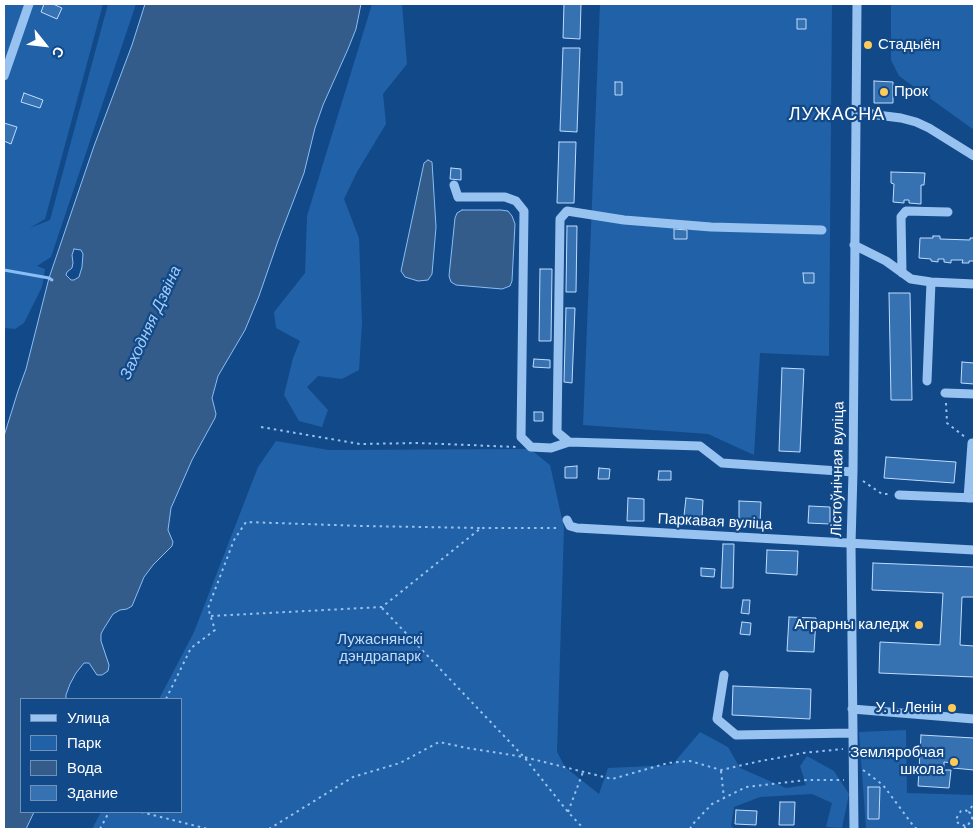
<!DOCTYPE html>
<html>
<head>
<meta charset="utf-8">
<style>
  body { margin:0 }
  #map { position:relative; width:978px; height:833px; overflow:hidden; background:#124989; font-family:Arial,sans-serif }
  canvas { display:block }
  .frame { position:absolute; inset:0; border:5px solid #fff; pointer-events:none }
  .legend { position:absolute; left:20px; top:698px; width:162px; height:115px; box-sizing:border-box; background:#124989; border:1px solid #7192b8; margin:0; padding:6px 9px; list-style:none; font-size:15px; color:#fff }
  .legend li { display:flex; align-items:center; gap:10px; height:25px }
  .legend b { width:25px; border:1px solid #7192b8 }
  .north { position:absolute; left:20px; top:20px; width:50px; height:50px; -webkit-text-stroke:4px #124989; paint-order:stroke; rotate:119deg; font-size:14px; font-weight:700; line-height:20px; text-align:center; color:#fff }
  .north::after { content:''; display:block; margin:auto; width:18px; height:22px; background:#fff; clip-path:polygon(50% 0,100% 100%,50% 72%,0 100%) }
</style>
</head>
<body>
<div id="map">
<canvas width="978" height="833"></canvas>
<div class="frame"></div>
<ul class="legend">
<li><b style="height:6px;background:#98c2f0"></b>Улица</li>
<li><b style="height:14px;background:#2161a7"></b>Парк</li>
<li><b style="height:14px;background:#335c8b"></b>Вода</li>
<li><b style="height:14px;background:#3671b2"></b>Здание</li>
</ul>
<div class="north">С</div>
</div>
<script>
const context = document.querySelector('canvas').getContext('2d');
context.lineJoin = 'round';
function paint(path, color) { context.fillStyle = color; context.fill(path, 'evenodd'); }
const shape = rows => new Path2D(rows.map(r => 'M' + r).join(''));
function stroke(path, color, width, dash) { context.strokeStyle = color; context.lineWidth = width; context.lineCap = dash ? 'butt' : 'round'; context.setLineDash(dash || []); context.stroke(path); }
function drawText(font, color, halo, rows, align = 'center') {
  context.font = font + ' Arial,sans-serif'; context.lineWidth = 4.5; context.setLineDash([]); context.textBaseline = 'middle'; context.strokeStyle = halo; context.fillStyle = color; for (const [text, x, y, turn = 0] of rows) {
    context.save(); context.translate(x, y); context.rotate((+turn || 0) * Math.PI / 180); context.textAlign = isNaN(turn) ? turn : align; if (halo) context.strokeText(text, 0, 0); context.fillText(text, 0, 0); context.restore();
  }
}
paint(shape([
  [4,4,103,4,45,219,30,228,50,220,108,4,136,4,51,257,37,266,45,269,42,287,24,323,15,329,4,328],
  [372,4,402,4,407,64,383,94,386,124,357,172,344,199,359,238,362,323,359,370,342,379,318,376,307,387,328,410,322,427,299,421,284,395,293,358,300,341,276,328,274,312,305,273,307,216],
  [600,4,832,4,829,356,760,353,754,455,708,434,583,425],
  [891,4,974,4,974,130,899,76,891,60],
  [276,441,329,450,530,449,550,465,564,528,557,752,565,767,599,794,608,768,672,765,700,732,728,747,740,768,786,788,806,785,800,766,807,756,834,771,849,794,842,828,826,827,832,803,812,794,760,797,734,807,731,826,735,829,92,829,101,812,181,812,181,699,159,699,194,632,258,467],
  [906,730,907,793,974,795,974,829,866,829,859,732]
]), '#2161a7');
const water = shape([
  [145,4,361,4,356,29,348,49,323,105,315,128,304,173,278,241,259,296,245,330,218,376,212,398,216,414,215,418,192,460,171,508,168,530,173,542,172,546,153,565,144,577,132,606,127,609,120,610,113,614,103,630,101,634,101,641,109,665,108,671,102,675,97,675,89,663,84,663,76,673,70,684,66,695,66,699,21,699,21,812,34,812,26,829,4,829,4,436,18,391,26,369,49,278,94,146,132,45,145,4],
  [74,249,81,250,83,254,82,267,79,277,74,280,71,280,66,275,67,272,72,268,73,263,72,255,74,249],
  [428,160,432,162,436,227,432,274,428,280,418,281,405,277,401,271,424,163,428,160],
  [462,210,501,210,508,211,512,216,515,224,512,281,510,286,502,289,456,285,451,282,449,276,455,218,457,213,462,210]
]);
paint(water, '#335c8b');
stroke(water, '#8abef4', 1);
stroke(shape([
  [4,270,49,278,52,280]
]), '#8abef4', 3);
const building = shape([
  [44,4,53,4,62,8,57,19,41,12,44,4],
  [564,4,581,4,580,39,563,38,564,4],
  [797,19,806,19,806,29,797,29,797,19],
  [563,48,580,48,577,132,560,131,563,48],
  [874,81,893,82,893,103,874,103,874,81],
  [615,82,622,82,622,95,615,95,615,82],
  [24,93,43,100,40,108,21,102,24,93],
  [4,123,17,127,11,144,4,141,4,123],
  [559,142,576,142,574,203,557,203,559,142],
  [451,168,461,169,461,180,450,179,451,168],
  [891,172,925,173,924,185,921,185,921,204,909,203,909,200,904,200,904,203,893,202,894,184,891,183,891,172],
  [567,226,577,226,576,292,566,292,567,226],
  [674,229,687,230,687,239,674,239,674,229],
  [933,236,940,236,940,239,970,240,970,238,974,238,974,261,969,261,969,263,962,263,963,260,951,260,951,263,944,262,944,259,938,259,938,262,931,261,931,259,919,258,920,238,933,238,933,236],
  [540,269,552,269,551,341,539,341,540,269],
  [803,273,814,273,814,283,804,283,803,273],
  [889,293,910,293,912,400,891,400,889,293],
  [566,308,575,308,572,383,564,382,566,308],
  [534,359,550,360,550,368,533,367,534,359],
  [962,362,974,363,974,384,961,383,962,362],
  [782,368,804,369,800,452,779,451,782,368],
  [534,412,543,412,543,421,534,421,534,412],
  [886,457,956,462,954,483,884,478,886,457],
  [577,466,577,478,565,478,565,467,577,466],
  [599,468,610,469,609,479,598,479,599,468],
  [659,471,671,471,671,480,658,480,659,471],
  [628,498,644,499,644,521,627,521,628,498],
  [686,498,703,500,702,518,684,516,686,498],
  [739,501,761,502,760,524,739,523,739,501],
  [809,506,830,507,830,524,808,523,809,506],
  [723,544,734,544,733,588,721,588,723,544],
  [767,550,798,551,797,575,766,573,767,550],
  [873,563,974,567,974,597,962,597,960,645,974,646,974,677,879,673,880,642,940,645,943,593,872,590,873,563],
  [701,568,715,569,714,577,701,576,701,568],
  [743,600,750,600,749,614,741,613,743,600],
  [789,617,816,618,814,652,787,651,789,617],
  [742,622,751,623,750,635,740,634,742,622],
  [733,686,811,689,810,719,732,715,733,686],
  [921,735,974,738,974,770,953,768,953,763,944,762,944,770,951,770,949,788,918,786,921,735],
  [868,787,880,787,879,819,868,819,868,787],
  [780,802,795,802,794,825,779,825,780,802],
  [736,810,757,811,756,825,735,824,736,810]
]);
paint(building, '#3671b2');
stroke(building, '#bfdcfc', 1);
stroke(shape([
  [946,403,947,423,965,437],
  [261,427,360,444,418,443,517,447],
  [863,481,882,494,889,494],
  [382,608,524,757,568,812,584,829],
  [211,616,382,607,481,528,560,528],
  [166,699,191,648,215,630,208,608,234,540,246,522,363,526,481,528],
  [863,770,883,785,915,828,920,829],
  [721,771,724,798],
  [141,812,208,829],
  [568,812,583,772],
  [965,826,958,823,956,820,958,815,961,811,965,810,969,812],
  [100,829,109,812],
  [269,829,353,777,400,763,439,742,467,748,524,757,612,779,668,763,690,761,721,770,756,762,803,753,843,749],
  [690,829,692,825,712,804,746,787,807,780,844,780],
  [965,829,965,826,968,825,972,819,972,815,969,812,974,802]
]), '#98c2f0', 2, [2.5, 4]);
stroke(shape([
  [4,76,29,4],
  [857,110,877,115,901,118,916,122,929,128,974,156],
  [454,185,458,197,505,197,516,201,524,211,521,437,531,447,551,448,569,442,700,446,722,463,853,472],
  [854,245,886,261,911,279,931,282,974,284],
  [902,273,901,217,906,211,948,212],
  [927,381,931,282],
  [945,393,974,394],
  [569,442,557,432,560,219,567,211,624,220,711,227,822,230],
  [899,495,974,498],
  [968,498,972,443],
  [567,520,570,526,577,528,974,550],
  [724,675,717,719,736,735,852,733],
  [852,709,974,719],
  [854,829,851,544,853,472,857,4]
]), '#98c2f0', 9);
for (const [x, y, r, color] of [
  [868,45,5,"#ffca58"],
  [884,92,5,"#ffca58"],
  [919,625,5,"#ffca58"],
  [952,708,5,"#ffca58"],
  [954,762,5,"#ffca58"]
]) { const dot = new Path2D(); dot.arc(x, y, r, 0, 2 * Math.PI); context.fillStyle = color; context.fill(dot); stroke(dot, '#124989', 2); }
drawText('15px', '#fff', '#124989', [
  ["Стадыён",878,45,"left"],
  ["Прок",894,92,"left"],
  ["Аграрны каледж",909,625],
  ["У. І. Ленін",942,708],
  ["Земляробчая",944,753],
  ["школа",944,770]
], 'right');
drawText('15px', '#fff', '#124989', [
  ["Лістоўнічная вуліца",838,469,-89],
  ["Паркавая вуліца",715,522,3]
]);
drawText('15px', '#bfdcfc', '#124989', [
  ["Лужаснянскі",380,640],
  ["дэндрапарк",380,657]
]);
drawText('italic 16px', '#a4ccf8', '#124989', [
  ["Заходняя Дзвіна",151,323,-65]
]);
context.letterSpacing = '1px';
drawText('18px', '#fff', '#124989', [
  ["ЛУЖАСНА",837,115]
]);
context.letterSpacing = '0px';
</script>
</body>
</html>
